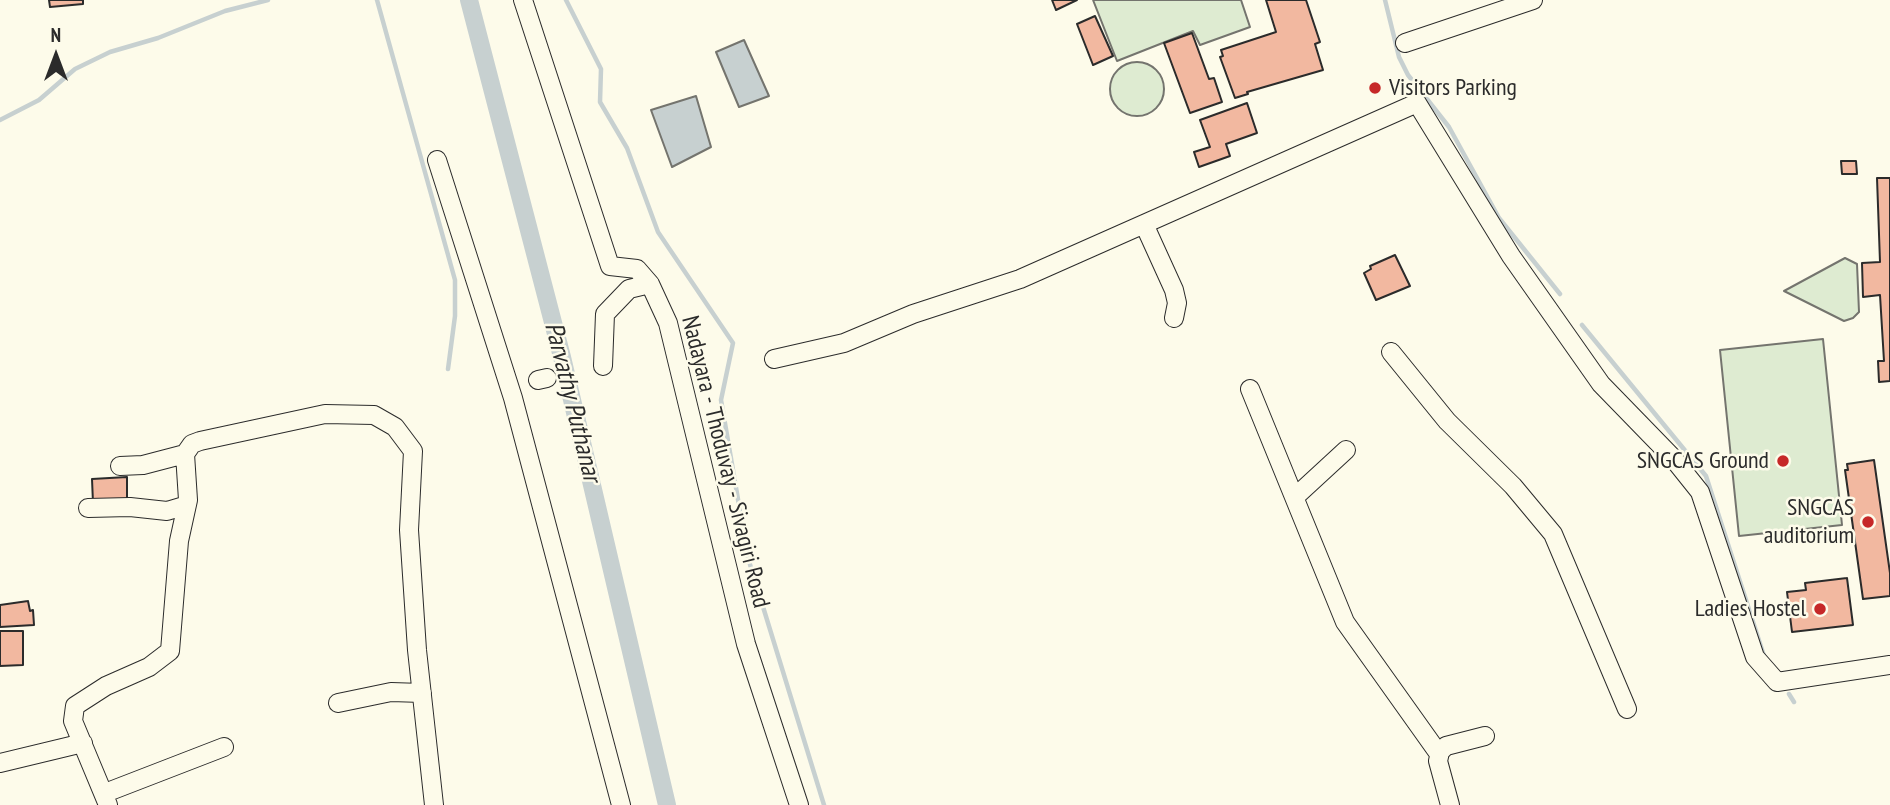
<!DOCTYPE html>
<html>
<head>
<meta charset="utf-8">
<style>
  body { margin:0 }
  #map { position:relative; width:1890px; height:805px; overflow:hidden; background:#fdfbea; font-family:"PT Sans Narrow",sans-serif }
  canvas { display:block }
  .north { position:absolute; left:21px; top:21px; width:70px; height:70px; -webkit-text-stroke:5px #fdfbea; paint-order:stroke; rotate:0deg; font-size:19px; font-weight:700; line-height:28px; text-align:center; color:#2b2b2b }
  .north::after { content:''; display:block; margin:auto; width:24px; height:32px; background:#2b2b2b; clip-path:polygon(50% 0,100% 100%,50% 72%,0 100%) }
</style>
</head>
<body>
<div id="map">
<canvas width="1890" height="805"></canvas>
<div class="north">N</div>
</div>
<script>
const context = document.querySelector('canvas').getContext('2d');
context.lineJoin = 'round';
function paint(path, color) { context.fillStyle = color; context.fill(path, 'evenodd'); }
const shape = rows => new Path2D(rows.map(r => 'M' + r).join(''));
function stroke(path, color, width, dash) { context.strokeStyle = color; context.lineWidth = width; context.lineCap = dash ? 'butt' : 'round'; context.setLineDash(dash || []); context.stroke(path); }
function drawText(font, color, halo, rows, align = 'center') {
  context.font = font + ' "PT Sans Narrow",sans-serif'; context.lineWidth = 5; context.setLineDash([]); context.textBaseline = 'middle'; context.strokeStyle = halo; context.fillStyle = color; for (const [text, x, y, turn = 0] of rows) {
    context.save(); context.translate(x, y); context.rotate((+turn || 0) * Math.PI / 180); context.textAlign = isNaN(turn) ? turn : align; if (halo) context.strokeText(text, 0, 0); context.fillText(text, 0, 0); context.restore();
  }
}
const green = shape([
  [1093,0,1241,0,1250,27,1200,45,1193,31,1117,61,1093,0],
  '1110 89a27 27 0 1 1 54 0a27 27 0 1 1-54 0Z',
  [1845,258,1857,264,1859,312,1853,318,1844,321,1784,291,1845,258],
  [1823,339,1842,525,1739,536,1720,350,1823,339]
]);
paint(green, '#deebd1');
stroke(green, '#74746e', 2);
const water = shape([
  [744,40,769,96,739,107,716,52,744,40],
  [696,96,711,147,672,167,651,110,696,96]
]);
paint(water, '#c7d0d0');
stroke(water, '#74746e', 2);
stroke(shape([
  [377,0,455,280,455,316,448,369],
  [566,0,601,69,600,102,627,148,658,232,733,343,721,400,748,558,824,805],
  [1385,0,1399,57,1408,75,1449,127,1499,218,1560,294],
  [0,120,39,100,75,69,110,52,158,38,225,11,268,0],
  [1582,325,1706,476,1764,656],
  [1789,694,1794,702]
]), '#c7d0d0', 4.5);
stroke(shape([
  [469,0,562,357,667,805]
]), '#c7d0d0', 18);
const building = shape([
  [49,0,83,0,83,4,50,7,49,0],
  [1052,0,1077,0,1056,10,1052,0],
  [1266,0,1306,0,1320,42,1315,44,1323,70,1247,92,1248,94,1235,98,1220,57,1223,56,1221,50,1276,32,1266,0],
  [1095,16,1113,56,1093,65,1077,24,1095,16],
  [1192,33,1209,79,1214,78,1222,102,1190,113,1164,43,1192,33],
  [1247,103,1257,133,1226,144,1230,156,1199,167,1194,152,1210,147,1200,120,1247,103],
  [1841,161,1856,161,1857,174,1842,174,1841,161],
  [1877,178,1890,178,1890,381,1879,382,1878,361,1884,361,1880,295,1863,297,1862,263,1880,262,1877,178],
  [1395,255,1410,286,1376,300,1364,273,1371,269,1370,266,1395,255],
  [1874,460,1890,573,1890,596,1863,599,1845,470,1848,470,1847,464,1874,460],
  [127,477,127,502,93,503,92,479,127,477],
  [1847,578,1853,625,1792,632,1787,592,1806,590,1805,583,1847,578],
  [28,601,30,611,33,610,34,625,0,627,0,605,28,601],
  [0,631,23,631,23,665,0,666,0,631]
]);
paint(building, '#f2b8a0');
stroke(building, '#2b2b2b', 2);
const minor = shape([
  [523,0,610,266,637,269,650,284,668,323,746,644,799,805],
  [1405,43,1533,0],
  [437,160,513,398,621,805],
  [1144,224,1174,290,1177,303,1174,318],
  [1391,352,1447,421,1513,486,1553,534,1627,709],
  [774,359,844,343,913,314,1020,279,1417,103,1511,256,1601,384,1672,457,1700,492,1755,657,1777,682,1890,665],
  [603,366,605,314,629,289,650,284],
  [538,380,547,378],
  [1250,389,1345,622,1439,754],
  [120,466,143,465,185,454],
  [1295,497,1346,450],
  [88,508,130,507,167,511,187,505],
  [338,703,391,692,422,693],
  [0,763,83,743],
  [105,793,224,747],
  [108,805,73,721,75,706,106,686,149,667,170,651,179,541,188,500,185,454,192,444,200,441,325,414,374,415,395,427,413,451,409,530,417,650,434,805],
  [1450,805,1438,761,1440,752,1446,746,1485,736]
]);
stroke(minor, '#2b2b2b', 20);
stroke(minor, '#fdfbea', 18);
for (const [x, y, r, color] of [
  [1375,88,7,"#c62828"],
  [1783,461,7,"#c62828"],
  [1868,522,7,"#c62828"],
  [1820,609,7,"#c62828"]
]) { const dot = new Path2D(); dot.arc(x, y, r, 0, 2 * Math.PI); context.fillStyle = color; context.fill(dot); stroke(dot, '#fdfbea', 2.5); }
drawText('24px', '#2b2b2b', '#fdfbea', [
  ["Visitors Parking",1389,88,"left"],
  ["SNGCAS Ground",1769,461],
  ["SNGCAS",1854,508],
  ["auditorium",1854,536],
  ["Ladies Hostel",1806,609]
], 'right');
drawText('24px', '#2b2b2b', '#fdfbea', [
  ["Nadayara - Thoduvay - Sivagiri Road",725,462,76]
]);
drawText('italic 26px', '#2b2b2b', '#fdfbea', [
  ["Parvathy Puthanar",572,402,76]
]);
</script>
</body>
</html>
